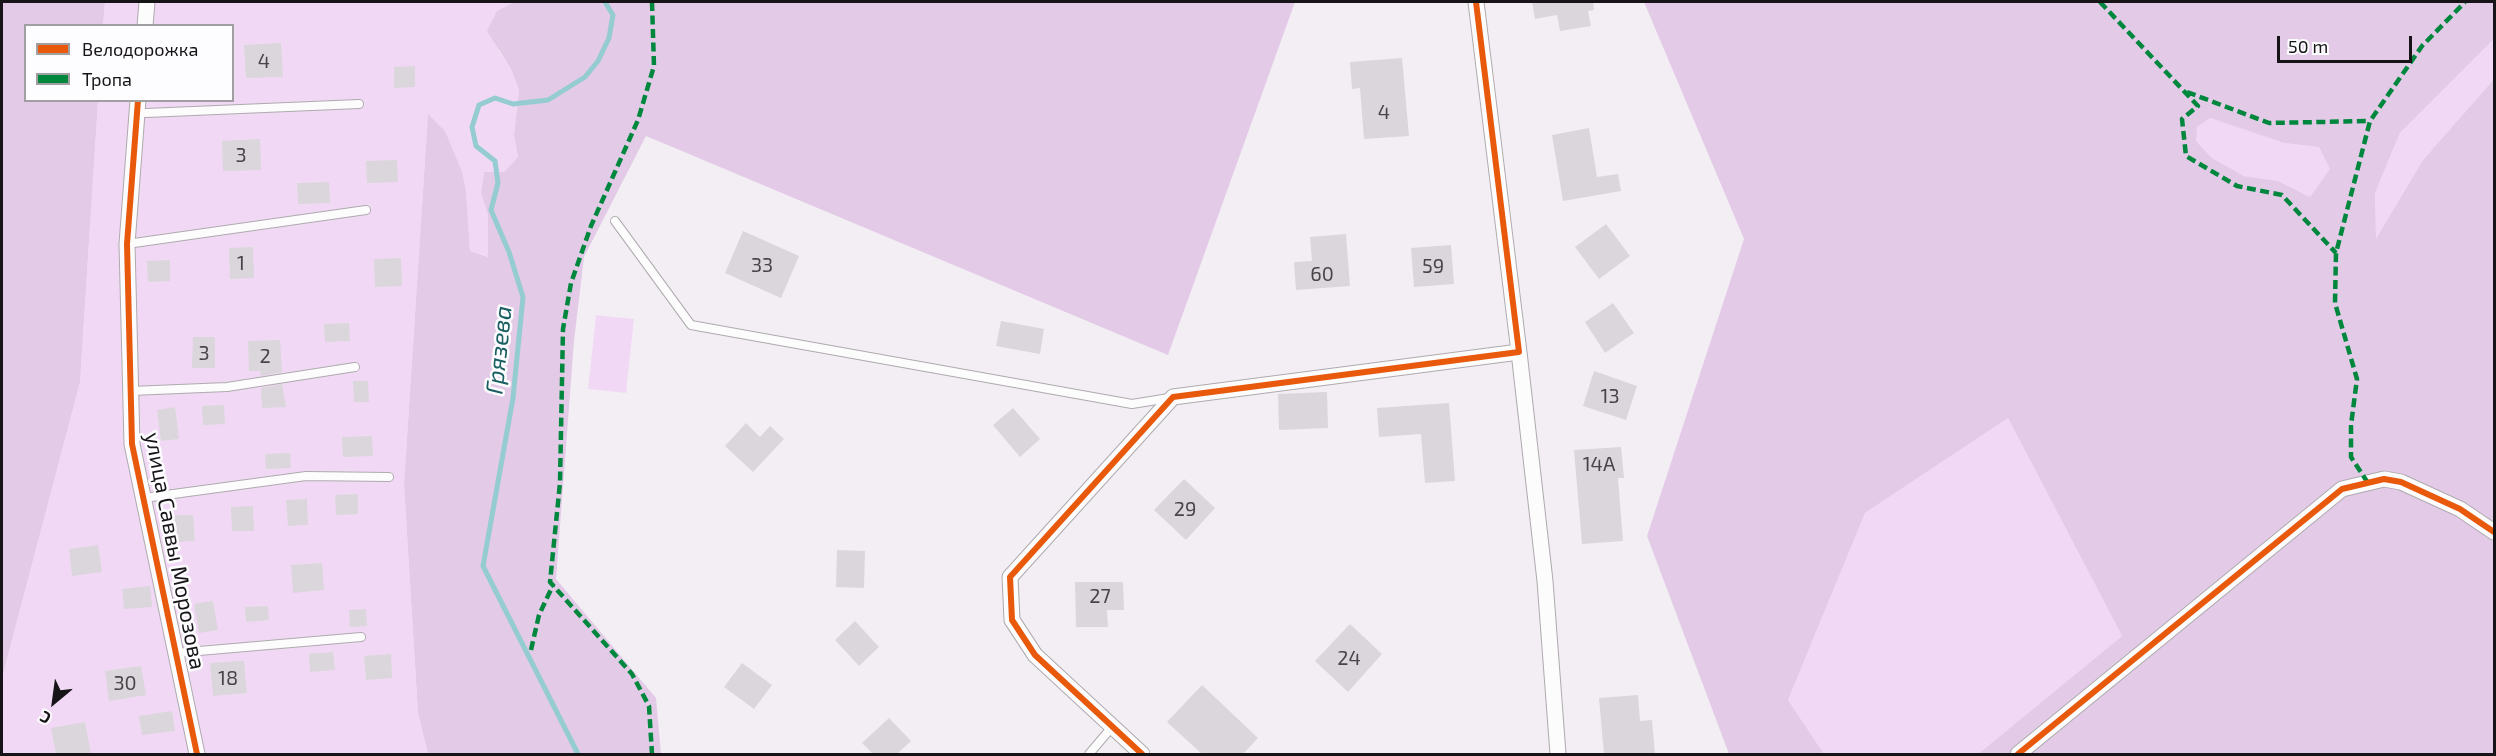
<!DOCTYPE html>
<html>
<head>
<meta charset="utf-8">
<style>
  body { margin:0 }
  #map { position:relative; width:2496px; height:756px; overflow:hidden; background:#f3eef4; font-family:"Exo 2",sans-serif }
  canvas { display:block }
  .frame { position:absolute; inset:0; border:3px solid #171417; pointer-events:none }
  .legend { position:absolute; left:24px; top:24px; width:210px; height:78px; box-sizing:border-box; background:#fdfcfe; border:2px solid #a19fa2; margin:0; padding:8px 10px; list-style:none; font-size:18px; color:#171417 }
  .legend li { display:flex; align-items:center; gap:12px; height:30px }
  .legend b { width:30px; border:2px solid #a19fa2 }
  .north { position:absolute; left:24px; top:672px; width:60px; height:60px; -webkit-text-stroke:4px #fdfcfe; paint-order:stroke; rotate:209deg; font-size:16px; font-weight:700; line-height:24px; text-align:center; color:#171417 }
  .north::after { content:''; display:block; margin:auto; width:21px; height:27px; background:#171417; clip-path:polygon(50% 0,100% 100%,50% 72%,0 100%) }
  .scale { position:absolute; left:2277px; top:36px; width:135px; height:27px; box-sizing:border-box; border:3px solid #171417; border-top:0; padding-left:8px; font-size:18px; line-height:21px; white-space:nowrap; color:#171417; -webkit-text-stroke:4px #fdfcfe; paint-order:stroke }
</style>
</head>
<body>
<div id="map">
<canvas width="2496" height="756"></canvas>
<div class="frame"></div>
<ul class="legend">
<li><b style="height:8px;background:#e8590c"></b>Велодорожка</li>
<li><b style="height:8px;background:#00873e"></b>Тропа</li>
</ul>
<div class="north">С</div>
<div class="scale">50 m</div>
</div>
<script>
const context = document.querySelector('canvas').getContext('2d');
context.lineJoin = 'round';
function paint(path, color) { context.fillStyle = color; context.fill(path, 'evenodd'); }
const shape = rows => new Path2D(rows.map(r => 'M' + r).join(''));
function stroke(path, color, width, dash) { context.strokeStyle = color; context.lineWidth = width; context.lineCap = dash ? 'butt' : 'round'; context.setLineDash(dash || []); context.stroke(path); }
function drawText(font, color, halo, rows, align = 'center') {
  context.font = font + ' "Exo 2",sans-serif'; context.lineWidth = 5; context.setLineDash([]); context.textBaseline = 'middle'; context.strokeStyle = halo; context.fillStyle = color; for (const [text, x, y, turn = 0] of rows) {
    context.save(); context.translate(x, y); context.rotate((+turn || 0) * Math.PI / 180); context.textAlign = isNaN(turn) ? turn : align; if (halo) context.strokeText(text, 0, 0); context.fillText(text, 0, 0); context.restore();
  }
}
paint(shape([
  [105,2,514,2,497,11,498,50,511,69,519,90,514,135,518,157,504,172,484,172,481,193,488,215,489,257,470,251,466,191,445,131,428,115,404,485,418,713,428,754,2,754,2,678,80,382,98,101,232,100,232,26,103,25],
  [2494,39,2494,79,2423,160,2376,240,2375,193,2400,133],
  [2210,118,2284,143,2319,147,2331,169,2310,197,2278,181,2244,176,2212,158,2196,141,2196,127],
  [596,315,634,319,626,393,588,389],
  [2008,418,2122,636,1978,754,1824,754,1788,700,1865,513]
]), '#f1d9f5');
paint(shape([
  [2,2,105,2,103,25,26,26,26,100,98,101,80,382,2,678],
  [514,2,1295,2,1168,355,646,136,584,257,574,341,556,579,656,698,661,754,428,754,418,713,404,485,428,114,445,131,462,172,466,191,470,251,488,257,488,215,481,193,484,172,504,172,518,157,514,135,519,90,511,69,487,31,497,11],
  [1644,2,2494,2,2494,39,2400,133,2375,193,2376,239,2423,160,2494,79,2494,754,1978,754,2122,636,2008,418,1865,513,1788,700,1824,754,1729,754,1647,536,1744,239],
  [2210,118,2284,143,2319,147,2330,169,2310,197,2278,181,2244,176,2212,158,2196,141,2197,127]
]), '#e3cae7');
stroke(shape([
  [578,754,483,566,513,398,523,297,509,252,491,210,498,183,495,161,476,146,472,127,479,105,495,98,513,104,548,100,585,77,598,61,609,38,613,15,605,2]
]), '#94ccd1', 5);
paint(shape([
  [1532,2,1593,2,1594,10,1588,11,1591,26,1560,31,1557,15,1535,19],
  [281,43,283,77,246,78,244,45],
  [1402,58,1409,136,1364,139,1360,88,1352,89,1350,62],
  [415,66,415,87,394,88,394,67],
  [1589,128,1597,177,1618,174,1621,191,1563,201,1552,135],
  [260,139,261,170,223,171,222,141],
  [397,160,398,182,367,183,366,161],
  [329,182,330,203,298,204,297,183],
  [1606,224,1630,256,1599,279,1575,247],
  [743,231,799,256,781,298,725,273],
  [1346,234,1350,286,1296,290,1294,262,1312,261,1310,237],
  [1451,245,1454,284,1414,287,1411,248],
  [253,247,254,278,230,279,229,248],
  [401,258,402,286,375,287,374,259],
  [170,260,170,281,148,282,147,261],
  [1613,303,1634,333,1605,353,1585,322],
  [1001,321,1044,329,1040,354,996,346],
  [349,323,350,341,325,342,324,324],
  [193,337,215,337,215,368,192,368],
  [280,340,282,372,261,376,260,371,249,371,248,341],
  [1594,371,1637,386,1626,420,1583,406],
  [353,381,368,381,369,402,354,402],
  [282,384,286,407,262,408,261,388],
  [1327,392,1328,428,1279,430,1278,394],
  [1449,403,1455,481,1425,483,1421,434,1379,437,1377,408],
  [224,405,225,424,203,425,202,406],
  [175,407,179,439,161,441,157,410],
  [1013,408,1040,439,1020,457,993,425],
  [746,423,760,437,770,426,784,439,753,472,725,446],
  [372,436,373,456,343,457,342,437],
  [1621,447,1624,478,1618,478,1623,541,1582,544,1574,450],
  [290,453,291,468,266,469,265,454],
  [1184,479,1215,508,1186,540,1154,510],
  [358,494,358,514,336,515,335,495],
  [307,499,308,525,288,526,286,500],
  [253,506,254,531,232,531,231,507],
  [175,515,193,515,195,541,176,542],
  [98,545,102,572,72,576,69,549],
  [837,550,865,551,864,588,836,587],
  [322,563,324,590,293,593,291,565],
  [1075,582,1123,582,1124,610,1107,610,1108,627,1076,627],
  [150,586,152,607,124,609,122,589],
  [213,601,218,630,199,633,194,604],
  [268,606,269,620,246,622,245,607],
  [366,609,367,626,350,627,349,610],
  [855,621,879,647,859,666,835,640],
  [1350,624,1382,654,1348,692,1315,661],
  [333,652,335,670,310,672,309,654],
  [391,654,392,678,366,680,364,656],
  [244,661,247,693,213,696,210,663],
  [742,663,772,685,754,709,724,687],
  [141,666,146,695,109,701,105,671],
  [1202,685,1258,738,1243,754,1202,754,1167,722],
  [1638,695,1640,721,1652,720,1655,754,1604,754,1599,698],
  [172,711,175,731,142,735,139,716],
  [889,718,911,741,897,754,873,754,862,743],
  [85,722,91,754,56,754,51,728]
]), '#dad6db');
const lane = shape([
  [146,113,359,104],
  [615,221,691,325,1132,404,1169,398],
  [127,244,366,210],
  [131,391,227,387,355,367],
  [144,498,306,476,389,477],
  [176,653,361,637],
  [1089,754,1112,727]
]);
const street = shape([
  [145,26,147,2],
  [138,100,127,244,132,444,197,754],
  [1519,352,1545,581,1558,754],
  [1142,754,1035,655,1012,620,1010,577,1173,397,1519,352,1476,2],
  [2018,754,2342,489,2384,479,2401,482,2460,509,2494,532]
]);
stroke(lane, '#aeaaae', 10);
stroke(street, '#aeaaae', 17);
stroke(lane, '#fdfcfd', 8);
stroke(street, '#fdfcfd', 15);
stroke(shape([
  [652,2,654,66,638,120,591,226,571,283,563,329,560,483,550,582,632,674,649,706,652,754],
  [2100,2,2198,106,2182,119,2186,156,2237,186,2282,195,2336,253],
  [2187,92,2269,123,2370,121],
  [2368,483,2351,457,2351,425,2357,379,2335,303,2336,253,2370,121,2422,46,2465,2],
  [531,650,539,615,553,585]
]), '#00873e', 4.5, [9, 4.5]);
stroke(shape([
  [138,100,127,244,132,444,197,754],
  [1142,754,1035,655,1012,620,1010,577,1173,397,1519,352,1476,2],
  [2018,754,2342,489,2384,479,2401,482,2460,509,2494,532]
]), '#e8590c', 6);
drawText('20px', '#484448', null, [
  ["4",264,61],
  ["4",1384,112],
  ["3",241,155],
  ["1",241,263],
  ["33",762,265],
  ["59",1433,266],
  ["60",1322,274],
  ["3",204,353],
  ["2",265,356],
  ["13",1610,396],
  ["14А",1599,464],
  ["29",1185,509],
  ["27",1100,596],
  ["24",1349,658],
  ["18",228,678],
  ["30",125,683]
]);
drawText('22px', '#171417', '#fdfcfe', [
  ["улица Саввы Морозова",175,551,79]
]);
drawText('italic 24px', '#195e61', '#fdfcfe', [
  ["Грязева",499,350,-84]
]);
</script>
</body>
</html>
